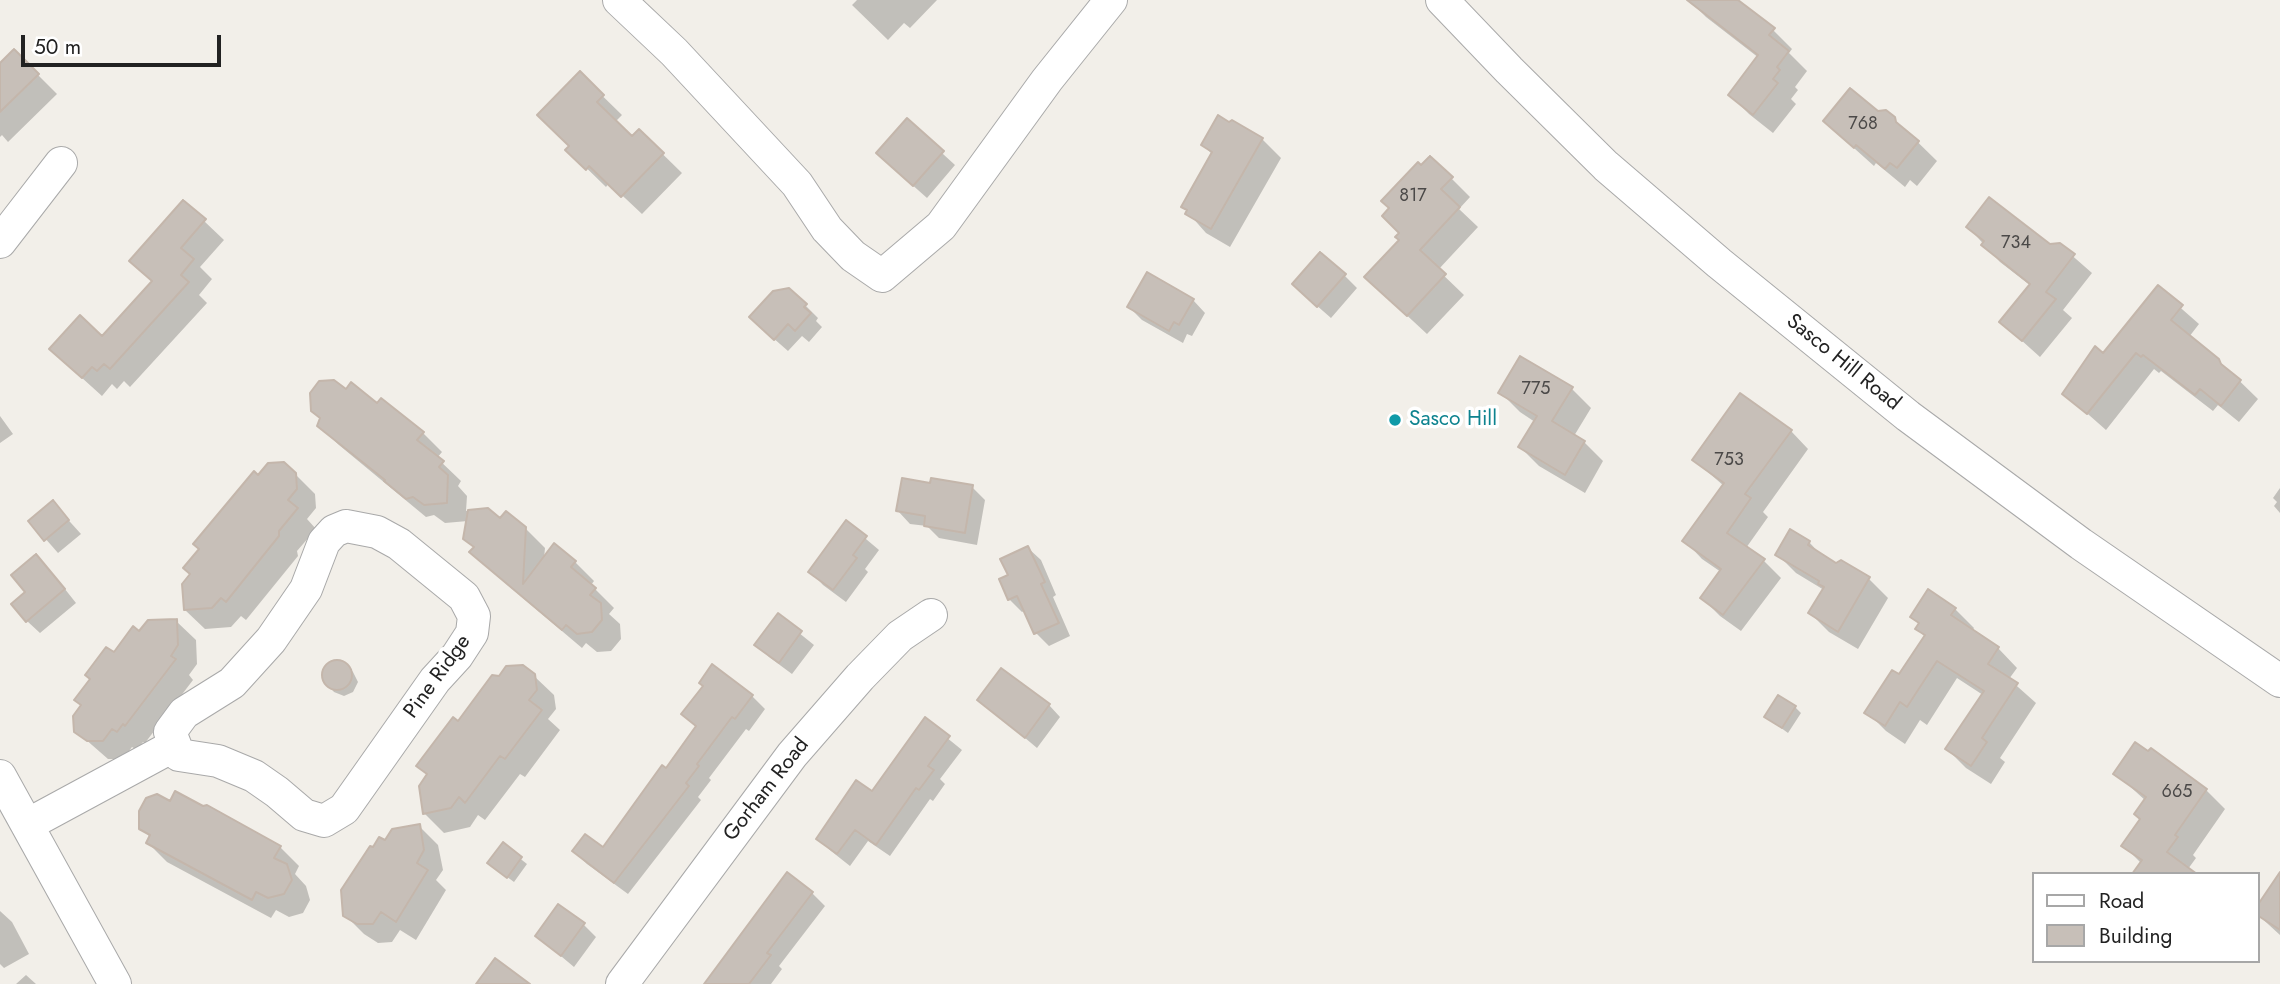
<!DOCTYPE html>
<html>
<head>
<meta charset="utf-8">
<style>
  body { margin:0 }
  #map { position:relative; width:2280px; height:984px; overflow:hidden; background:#f2efe9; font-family:Jost,sans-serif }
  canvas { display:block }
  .legend { position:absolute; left:2032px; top:872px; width:228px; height:91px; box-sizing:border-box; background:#fff; border:2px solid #a7a7a7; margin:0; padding:9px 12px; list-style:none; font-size:21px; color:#222 }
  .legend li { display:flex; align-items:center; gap:14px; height:35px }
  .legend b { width:35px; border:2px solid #a7a7a7 }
  .scale { position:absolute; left:21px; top:35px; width:200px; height:32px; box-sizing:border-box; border:4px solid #222; border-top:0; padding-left:9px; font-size:21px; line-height:24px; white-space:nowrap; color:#222; -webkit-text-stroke:5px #fff; paint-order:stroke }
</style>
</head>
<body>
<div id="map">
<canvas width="2280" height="984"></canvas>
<ul class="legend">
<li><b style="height:9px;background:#fff"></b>Road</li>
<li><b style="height:19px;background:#c7bfb8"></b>Building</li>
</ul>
<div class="scale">50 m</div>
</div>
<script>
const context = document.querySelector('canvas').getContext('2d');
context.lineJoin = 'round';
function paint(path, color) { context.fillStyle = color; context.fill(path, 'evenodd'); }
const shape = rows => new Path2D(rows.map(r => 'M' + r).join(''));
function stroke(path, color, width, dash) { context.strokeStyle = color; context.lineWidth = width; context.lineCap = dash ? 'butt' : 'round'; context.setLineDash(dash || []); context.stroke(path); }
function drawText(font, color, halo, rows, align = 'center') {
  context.font = font + ' Jost,sans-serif'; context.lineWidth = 7; context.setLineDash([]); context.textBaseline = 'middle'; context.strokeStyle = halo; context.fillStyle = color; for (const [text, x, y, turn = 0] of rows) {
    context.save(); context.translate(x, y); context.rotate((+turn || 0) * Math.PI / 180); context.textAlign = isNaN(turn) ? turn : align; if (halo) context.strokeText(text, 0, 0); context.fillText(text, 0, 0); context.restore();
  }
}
paint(shape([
  [857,0,937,0,910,28,904,23,888,40,852,5],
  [1689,0,1735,0,1773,30,1792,49,1789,53,1807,71,1795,87,1798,90,1791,99,1796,104,1773,133,1749,114,1730,95,1759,58,1706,17],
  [14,51,57,94,8,142,2,135,0,137,0,66],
  [580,74,622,115,615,122,632,138,639,131,682,173,642,214,609,183,606,187,568,150,571,146],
  [1878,113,1893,118,1937,161,1917,186,1910,180,1905,187,1876,163,1874,166,1845,140],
  [907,121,955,165,927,198,891,166],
  [1262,139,1281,158,1230,247,1206,233,1183,207,1213,155,1203,145],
  [1421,167,1451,178,1470,197,1459,209,1478,227,1438,270,1464,295,1427,334,1386,296,1401,240,1401,233],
  [204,221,224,240,200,267,212,279,199,295,207,303,130,387,124,381,117,389,112,384,102,396,71,368,102,338,153,282,131,261],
  [1968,227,2050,246,2060,245,2092,273,2063,310,2072,318,2040,357,2001,322,2031,286,2000,262],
  [1344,275,1357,288,1331,318,1307,297],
  [2158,288,2199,324,2189,337,2218,360,2258,399,2239,422,2218,405,2213,411,2161,371,2159,373,2154,369,2106,430,2064,393,2104,355],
  [1193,300,1205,313,1192,336,1187,334,1183,343,1142,320,1129,307],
  [805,305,818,318,816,321,822,327,809,342,802,336,788,351,764,330],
  [1572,389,1591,408,1574,436,1584,442,1603,461,1585,493,1539,466,1520,447,1535,422,1520,412,1501,393],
  [346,392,377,405,381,400,423,433,442,452,437,458,461,481,458,486,467,496,466,511,487,510,501,520,525,528,545,548,544,559,554,545,575,562,594,581,591,585,614,608,609,614,620,624,621,639,611,651,597,652,586,643,582,648,491,571,472,552,475,548,468,521,445,523,434,515,426,517,339,445,319,426],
  [0,416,13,434,0,443],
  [1791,431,1808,449,1763,512,1768,517,1746,548,1764,561,1781,578,1741,631,1720,616,1702,598,1721,572,1702,559,1685,541,1724,486,1694,460],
  [295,474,315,494,316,508,307,519,316,529,297,551,298,556,246,620,241,616,231,627,205,629,185,610,258,477],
  [931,485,972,487,985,500,977,545,939,538,927,526,910,524,898,511],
  [2280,488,2280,513,2274,506,2277,502,2273,498],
  [52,502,81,534,58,553,30,521],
  [847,523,879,550,865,569,868,572,846,602,823,585,811,572],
  [1809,542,1823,557,1836,564,1841,562,1869,579,1888,598,1858,649,1829,632,1810,613,1824,590,1796,573,1777,554],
  [1028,548,1041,560,1056,595,1053,597,1070,636,1049,646,1036,633,1026,610,1022,612,1009,599,1010,576],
  [49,569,76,603,40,633,27,621,27,592],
  [1955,609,1974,628,1972,631,1998,648,2017,668,2009,679,2036,703,2000,758,2005,762,1991,784,1966,768,1947,749,1983,695,1957,678,1927,725,1920,720,1905,744,1886,731,1867,712,1899,677,1925,637,1917,629,1920,625,1912,617],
  [778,616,814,645,792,674,769,657,757,644],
  [176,621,196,640,197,664,189,675,193,680,145,743,143,742,137,750,132,747,123,759,108,759,76,731,114,655],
  [337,661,346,665,353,672,358,682,353,692,344,696,334,692,328,685,324,676,326,668],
  [534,676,554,695,556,709,548,719,560,730,525,777,520,774,485,820,478,815,470,827,444,833,425,814,428,776,419,766,458,723],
  [752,696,765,709,749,731,746,729,709,778,711,780,698,797,701,800,628,894,587,864,574,851,603,850,666,771,697,728,683,714],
  [980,700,1049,705,1060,717,1037,748],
  [1795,707,1801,713,1788,733,1766,717],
  [925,720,962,750,940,779,945,784,933,801,930,799,890,856,868,841,850,866,831,851,818,839,873,794],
  [2115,773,2206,790,2225,809,2193,855,2196,858,2188,869,2142,864,2123,845,2142,820,2146,801],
  [419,826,438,845,443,870,436,880,446,890,416,940,400,930,392,942,378,943,364,934,345,915,373,850],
  [141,828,280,847,299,866,295,874,306,886,310,900,303,913,289,917,276,910,271,918,167,862,148,843,151,838],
  [503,845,527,864,514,882,495,868],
  [2280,877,2280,935,2257,914],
  [812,893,825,906,779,966,782,969,771,984,718,984],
  [0,911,12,922,29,954,4,968,0,964],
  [584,925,596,937,574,967,537,936],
  [26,975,36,984,16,984]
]), '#0003');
const building = shape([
  [1687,0,1738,0,1775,28,1769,35,1789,51,1777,67,1780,70,1773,79,1778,83,1753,115,1728,95,1758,55,1687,0],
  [14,49,39,74,0,112,0,63,14,49],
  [580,71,604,95,597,102,632,136,639,129,664,153,621,197,589,166,586,170,565,150,569,146,537,115,580,71],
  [1850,88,1878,111,1886,110,1895,117,1896,122,1919,141,1897,168,1890,163,1885,169,1856,145,1854,148,1823,121,1850,88],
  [1218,115,1229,122,1232,120,1263,138,1211,229,1185,214,1187,210,1181,207,1212,152,1201,145,1218,115],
  [907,118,944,151,913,186,876,153,907,118],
  [1430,156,1453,177,1441,189,1460,207,1420,250,1446,274,1407,316,1364,277,1399,240,1395,237,1399,233,1382,216,1389,208,1381,201,1418,162,1421,165,1430,156],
  [1989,197,2050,244,2060,243,2075,254,2046,292,2056,299,2022,341,1999,322,2030,284,1981,245,1984,241,1966,227,1989,197],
  [183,200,206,219,181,248,194,259,181,275,189,282,110,369,104,364,97,371,92,367,82,378,49,349,80,315,102,336,152,281,129,261,183,200],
  [1320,252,1346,274,1317,307,1292,284,1320,252],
  [1147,272,1194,299,1179,325,1174,322,1169,331,1127,307,1147,272],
  [2158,285,2183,305,2171,320,2219,359,2221,364,2241,380,2221,406,2200,389,2195,395,2143,355,2141,357,2136,353,2087,414,2062,394,2095,346,2103,353,2158,285],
  [789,288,807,304,804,307,811,313,795,331,788,324,774,340,749,317,773,291,789,288],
  [1520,356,1573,387,1552,421,1585,441,1565,475,1518,447,1537,416,1498,393,1520,356],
  [334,380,346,389,351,382,377,403,381,398,424,432,417,440,444,461,439,467,448,475,447,503,424,505,413,497,406,499,384,481,385,480,317,426,320,418,311,411,310,393,319,381,334,380],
  [1740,393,1792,430,1745,494,1751,498,1727,533,1765,559,1723,615,1700,598,1721,569,1682,541,1724,483,1692,460,1740,393],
  [284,462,296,473,297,489,288,500,298,508,279,531,279,536,226,602,221,598,212,608,184,610,182,584,190,574,183,568,199,549,193,544,254,471,258,475,268,463,284,462],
  [902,478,930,483,931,478,973,485,965,533,924,526,925,516,896,511,902,478],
  [53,500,69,520,44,541,28,521,53,500],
  [488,508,500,518,506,511,526,527,523,584,554,543,576,561,571,567,596,588,590,595,601,603,602,620,592,632,577,634,566,625,562,630,469,552,474,547,463,539,468,510,488,508],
  [846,520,867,536,853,555,857,558,833,590,808,572,846,520],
  [1790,529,1810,541,1808,545,1836,563,1841,560,1870,577,1838,632,1808,613,1824,587,1818,584,1819,581,1775,555,1790,529],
  [1028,546,1045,582,1041,584,1059,623,1034,634,1017,596,1008,600,999,579,1008,575,1000,559,1028,546],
  [36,554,65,589,26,622,11,604,25,592,11,575,36,554],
  [1928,589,1956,608,1951,615,1999,647,1988,664,2018,683,1982,738,1987,742,1971,766,1945,749,1984,691,1937,661,1907,707,1900,702,1885,726,1864,713,1892,670,1899,674,1925,635,1915,629,1919,623,1910,617,1928,589],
  [778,613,802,631,779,663,754,645,778,613],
  [177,619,178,645,171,656,176,659,125,726,123,724,117,732,112,729,103,741,87,741,74,732,73,716,81,705,74,700,90,679,85,675,106,647,114,652,133,626,139,631,148,620,177,619],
  '322 675a15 15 0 1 1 30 0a15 15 0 1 1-30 0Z',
  [712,664,753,695,735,719,732,717,697,764,699,766,686,783,689,786,614,883,572,851,585,834,603,847,662,765,666,768,696,726,681,714,703,686,699,683,712,664],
  [523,665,535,674,537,690,529,700,542,710,505,759,500,756,465,803,459,797,451,808,423,814,419,786,427,774,416,766,453,717,458,721,492,675,499,676,506,666,523,665],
  [1001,668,1050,704,1025,738,977,700,1001,668],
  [1778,695,1796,706,1782,728,1764,717,1778,695],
  [925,717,950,736,928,766,934,770,919,790,916,788,876,845,855,830,837,854,816,839,856,780,872,791,925,717],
  [2135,742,2148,751,2151,748,2207,789,2175,835,2178,837,2167,852,2197,874,2132,874,2142,860,2121,846,2140,819,2134,814,2146,797,2113,774,2135,742],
  [175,791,203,806,207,805,281,846,274,858,287,864,292,880,284,894,268,898,256,892,252,900,146,843,150,835,139,829,139,811,146,798,157,794,170,801,175,791],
  [420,824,424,850,417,863,428,870,396,922,381,912,373,924,357,924,343,916,341,890,370,846,373,847,379,837,385,840,392,829,420,824],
  [503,842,522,857,507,878,487,863,503,842],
  [787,872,813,892,767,953,771,955,749,984,704,984,787,872],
  [2280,872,2280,930,2257,915,2257,906,2280,872],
  [558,904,585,923,561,956,535,936,558,904],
  [495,958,530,984,476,984,495,958]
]);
paint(building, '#c7bfb8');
stroke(building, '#c4b6ab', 2);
const minor = shape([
  [619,0,674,52,797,184,827,229,853,256,882,276,941,226,1047,80,1111,0],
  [1442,0,1509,70,1606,166,1719,263,1908,416,2081,544,2280,681],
  [0,242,61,163],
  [346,526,377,532,399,544,464,597,474,616,472,633,457,656,435,680,344,809,324,821,304,815,277,792,254,776,218,761,179,755,170,732,184,713,232,683,271,640,306,589,324,542,334,531,346,526],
  [0,776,115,984],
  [27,825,175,745],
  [622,984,792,755,860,677,900,636,931,615]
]);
stroke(minor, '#a9a9a9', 34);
stroke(minor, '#fff', 32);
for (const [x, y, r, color] of [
  [1395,420,7,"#0f9aa8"]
]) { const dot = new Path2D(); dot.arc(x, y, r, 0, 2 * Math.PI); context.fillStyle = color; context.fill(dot); stroke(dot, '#fff', 2.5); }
drawText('18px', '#4b4948', null, [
  ["768",1863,125],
  ["817",1413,197],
  ["734",2016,244],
  ["775",1536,390],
  ["753",1729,461],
  ["665",2177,793]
]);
drawText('21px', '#222', '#fff', [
  ["Sasco Hill Road",1843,363,39],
  ["Pine Ridge",438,677,-54],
  ["Gorham Road",767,790,-52]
]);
drawText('21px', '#0d838f', '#fff', [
  ["Sasco Hill",1409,420]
], 'left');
</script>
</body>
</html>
